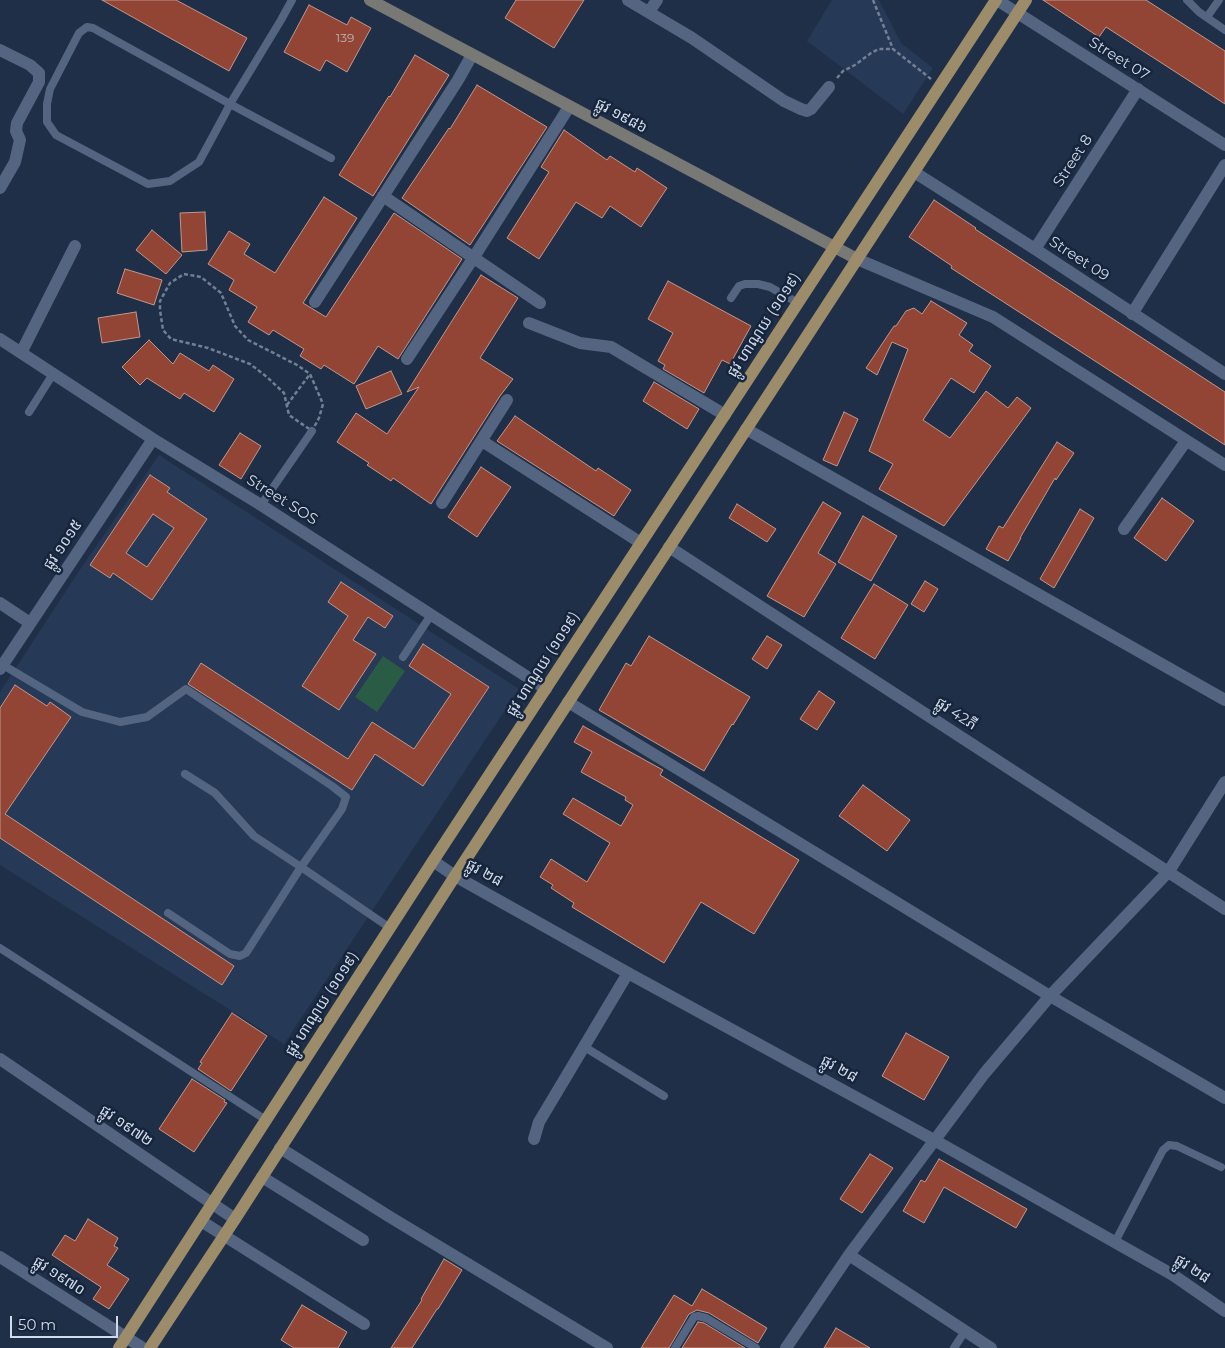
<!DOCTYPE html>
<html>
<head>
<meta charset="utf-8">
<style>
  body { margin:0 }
  #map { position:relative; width:1225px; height:1348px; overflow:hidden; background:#1f2f47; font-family:Montserrat,sans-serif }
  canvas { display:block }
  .scale { position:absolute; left:10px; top:1316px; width:108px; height:22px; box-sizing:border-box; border:2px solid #d0daea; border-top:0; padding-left:6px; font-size:15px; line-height:18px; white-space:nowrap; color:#d0daea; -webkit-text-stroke:4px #16253c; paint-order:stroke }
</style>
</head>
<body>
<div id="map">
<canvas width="1225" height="1348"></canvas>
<div class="scale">50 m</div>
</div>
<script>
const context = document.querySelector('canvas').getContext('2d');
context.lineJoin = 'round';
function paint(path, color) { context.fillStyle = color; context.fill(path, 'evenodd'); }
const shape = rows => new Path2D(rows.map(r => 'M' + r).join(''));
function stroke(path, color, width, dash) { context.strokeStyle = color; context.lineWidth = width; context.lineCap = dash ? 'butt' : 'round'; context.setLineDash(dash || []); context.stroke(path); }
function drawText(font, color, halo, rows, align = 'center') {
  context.font = font + ' Montserrat,"Noto Sans Khmer",sans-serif'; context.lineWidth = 5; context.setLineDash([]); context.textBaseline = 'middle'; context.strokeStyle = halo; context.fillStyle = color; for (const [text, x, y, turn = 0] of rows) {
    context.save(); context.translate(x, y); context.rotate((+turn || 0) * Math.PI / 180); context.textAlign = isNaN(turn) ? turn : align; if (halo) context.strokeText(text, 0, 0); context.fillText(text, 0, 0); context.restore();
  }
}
paint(shape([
  [832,0,879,0,901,43,933,68,903,114,807,41],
  [159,455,519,689,284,1044,0,865,0,692,79,571]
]), '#263957');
paint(shape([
  [383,656,405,671,377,712,355,697]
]), '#2a5c45');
const building = shape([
  [102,0,176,0,247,38,229,71,102,0],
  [516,0,584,0,554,48,505,18,516,0],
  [1043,0,1146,0,1225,51,1225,104,1106,27,1099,37,1043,0],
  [309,5,347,25,351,17,371,28,347,72,326,60,320,71,284,52,309,5],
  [415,55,449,75,373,196,339,175,389,96,390,97,415,55],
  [477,85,547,127,470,245,402,198,449,128,450,129,477,85],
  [564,130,607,160,610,156,635,172,637,168,667,188,641,227,610,206,602,218,576,202,539,259,507,238,549,172,541,167,564,130],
  [324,197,357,218,303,303,326,317,394,213,462,259,398,359,378,346,354,384,324,365,321,369,300,356,304,349,273,330,269,335,248,322,257,307,229,290,234,280,208,264,229,231,250,244,244,254,275,273,324,197],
  [934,200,976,228,975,229,1225,392,1225,445,951,268,952,266,909,237,934,200],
  [205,212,207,250,182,252,180,213,205,212],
  [152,230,182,255,166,274,136,250,152,230],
  [125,269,162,280,154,305,117,293,125,269],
  [481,275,518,298,480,358,513,379,500,396,431,504,393,478,391,481,367,465,369,463,337,442,356,413,387,434,419,387,407,392,481,275],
  [668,281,751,326,730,364,722,360,704,393,663,369,665,365,658,361,673,333,648,319,668,281],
  [931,301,967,323,959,335,973,345,969,351,991,366,974,393,951,378,923,420,950,438,986,391,1008,408,1017,397,1031,408,944,526,879,489,893,464,869,451,908,349,892,342,877,375,866,368,894,326,896,326,906,311,914,308,922,314,931,301],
  [136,312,140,337,102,343,98,318,136,312],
  [149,340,173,364,180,353,209,371,213,365,234,379,214,412,184,393,180,399,147,378,140,385,122,367,149,340],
  [391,371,402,394,366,409,356,386,391,371],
  [654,382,699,409,687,429,643,401,654,382],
  [844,412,858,419,837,466,823,460,844,412],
  [515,416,596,471,598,468,631,490,614,516,497,441,515,416],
  [240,433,261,446,241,479,219,465,240,433],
  [1057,442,1074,453,1056,480,1055,478,1020,538,1021,538,1008,561,986,549,999,526,1003,528,1057,442],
  [481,467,511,487,477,537,448,517,481,467],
  [150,475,170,488,167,492,207,519,152,600,113,573,110,578,90,565,150,475],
  [153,514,174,528,147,567,126,553,153,514],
  [1162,498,1194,521,1166,561,1134,538,1162,498],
  [823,502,841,513,818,553,836,564,804,617,767,596,823,502],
  [737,504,776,529,767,542,729,518,737,504],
  [1080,509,1094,518,1054,588,1040,579,1080,509],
  [863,516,897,536,871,581,838,562,863,516],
  [925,581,938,589,924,612,911,604,925,581],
  [341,582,393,616,385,628,368,617,353,640,376,654,339,710,302,686,348,616,328,602,341,582],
  [874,584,908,605,875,659,841,638,874,584],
  [649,636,750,697,733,725,732,724,704,771,599,710,626,663,631,666,649,636],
  [767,636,782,645,767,669,752,659,767,636],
  [423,644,489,687,423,786,375,754,352,790,188,684,201,663,348,759,372,722,414,749,451,694,409,666,423,644],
  [15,685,47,706,50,702,71,717,5,814,234,966,222,985,0,838,0,708,15,685],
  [819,691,835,702,817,730,800,719,819,691],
  [583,726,663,770,660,775,799,860,754,934,701,902,664,963,572,907,574,903,551,888,553,885,540,877,551,859,587,882,610,843,563,814,573,798,621,826,633,805,625,800,626,797,581,772,592,752,574,742,583,726],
  [863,785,910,820,887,851,839,816,863,785],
  [232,1013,267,1036,231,1091,198,1069,202,1063,200,1062,232,1013],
  [906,1033,949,1057,924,1100,882,1076,906,1033],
  [192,1079,225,1100,224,1102,227,1103,194,1152,159,1129,192,1079],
  [870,1154,893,1168,862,1213,840,1199,870,1154],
  [939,1159,1027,1209,1016,1228,944,1187,924,1223,903,1211,921,1180,925,1182,939,1159],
  [88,1219,118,1238,114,1246,118,1248,107,1265,129,1279,109,1309,93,1299,101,1287,52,1255,65,1235,75,1241,88,1219],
  [444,1259,462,1270,438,1309,437,1309,412,1348,391,1348,422,1300,421,1299,444,1259],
  [702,1289,767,1328,758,1343,709,1313,697,1310,689,1314,669,1348,641,1348,674,1295,692,1306,702,1289],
  [302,1305,347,1332,338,1348,294,1348,281,1340,302,1305],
  [698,1322,704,1323,745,1348,682,1348,698,1322],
  [836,1328,870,1348,824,1348,836,1328]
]);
paint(building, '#924534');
stroke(building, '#bf988e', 1);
stroke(shape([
  [873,0,893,49,931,79],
  [837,78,843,71,855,65,871,53,879,49,893,49],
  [184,274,201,277,221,293,235,326,248,340,297,365,310,374,323,404,319,418,312,431,289,415,284,393,267,377,250,364,208,348,171,339,163,330,160,310,160,301,170,283,184,274],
  [287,405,310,374]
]), '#738094', 2.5, [4, 2.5]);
stroke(shape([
  [292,0,281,20,230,104,226,112,199,162,170,181,148,184,56,135,47,122,47,104,50,89,79,33,87,27,93,28,230,104,331,158],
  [1187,0,1199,12,1225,30],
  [1207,17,1219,0],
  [731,298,739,286,745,284,758,284,770,287,798,303],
  [29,412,53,374],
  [261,505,312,431],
  [403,657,431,615],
  [3,665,82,712,120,722,147,717,186,689,332,786,346,797,342,809,301,867,390,928],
  [168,913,230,954,240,956,246,953,301,867,254,836,215,793,185,774],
  [0,948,266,1120],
  [583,1046,664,1096],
  [1115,1242,1163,1150,1169,1145,1177,1146,1221,1167],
  [675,1348,694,1317,698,1316,706,1318,756,1348],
  [954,1348,965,1331]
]), '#536581', 8);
stroke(shape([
  [628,0,692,38,784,101,801,109,807,111,811,109,829,87],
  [997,0,1225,145],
  [649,12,657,0],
  [0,50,30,65,39,73,39,82,17,123,16,131,20,140,15,162,0,188],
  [914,172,1035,249,1225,374],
  [383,196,540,303],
  [1035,249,1138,89],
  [857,259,993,317,1225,465],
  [315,302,458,80,472,55],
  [1132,314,1225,165],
  [529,323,580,343,611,347,725,415],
  [0,339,153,439,261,505,546,689],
  [21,353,75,246],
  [407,359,474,257,569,107],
  [746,429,1225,700],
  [482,441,641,543],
  [442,503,507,400],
  [1124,529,1186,441],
  [669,547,1225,909],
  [0,603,30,623],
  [0,669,153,439],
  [568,702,1050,996,1225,1098],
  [0,1059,235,1219],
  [534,1139,539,1122,628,973],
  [280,1148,390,1217,607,1348],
  [262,1177,363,1240],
  [201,1221,364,1324],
  [849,1255,991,1348],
  [0,1257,143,1348],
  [786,1348,849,1255,984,1074,1050,996,1169,871,1225,782]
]), '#536581', 12);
stroke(shape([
  [433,861,455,876,628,973,934,1140,1173,1275,1225,1311]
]), '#536581', 12);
stroke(shape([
  [370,0,857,259]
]), '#787875', 12);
stroke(shape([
  [119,1348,433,861,996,0],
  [150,1348,237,1216,455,876,1026,0]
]), '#9c8c6a', 12);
drawText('12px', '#c0b5bc', null, [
  ["139",345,38]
]);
drawText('15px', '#d0daea', '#16253c', [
  ["Street 07",1119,59,32],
  ["ផ្លូវ ១៩៨៦",621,116,28],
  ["Street 8",1073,161,-57],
  ["Street 09",1079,259,33],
  ["ផ្លូវ ហាណូយ (១០១៩)",764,325,-57],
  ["Street SOS",282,500,32],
  ["ផ្លូវ ១០១៥",63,545,-56],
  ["ផ្លូវ ហាណូយ (១០១៩)",543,664,-57],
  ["ផ្លូវ 42ភី",956,714,33],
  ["ផ្លូវ ២៨",484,873,29],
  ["ផ្លូវ ហាណូយ (១០១៩)",322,1004,-57],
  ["ផ្លូវ ២៨",839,1069,29],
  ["ផ្លូវ ១៩៧២",126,1126,34],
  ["ផ្លូវ ២៨",1192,1269,33],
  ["ផ្លូវ ១៩៧០",59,1276,33]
]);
</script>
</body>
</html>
